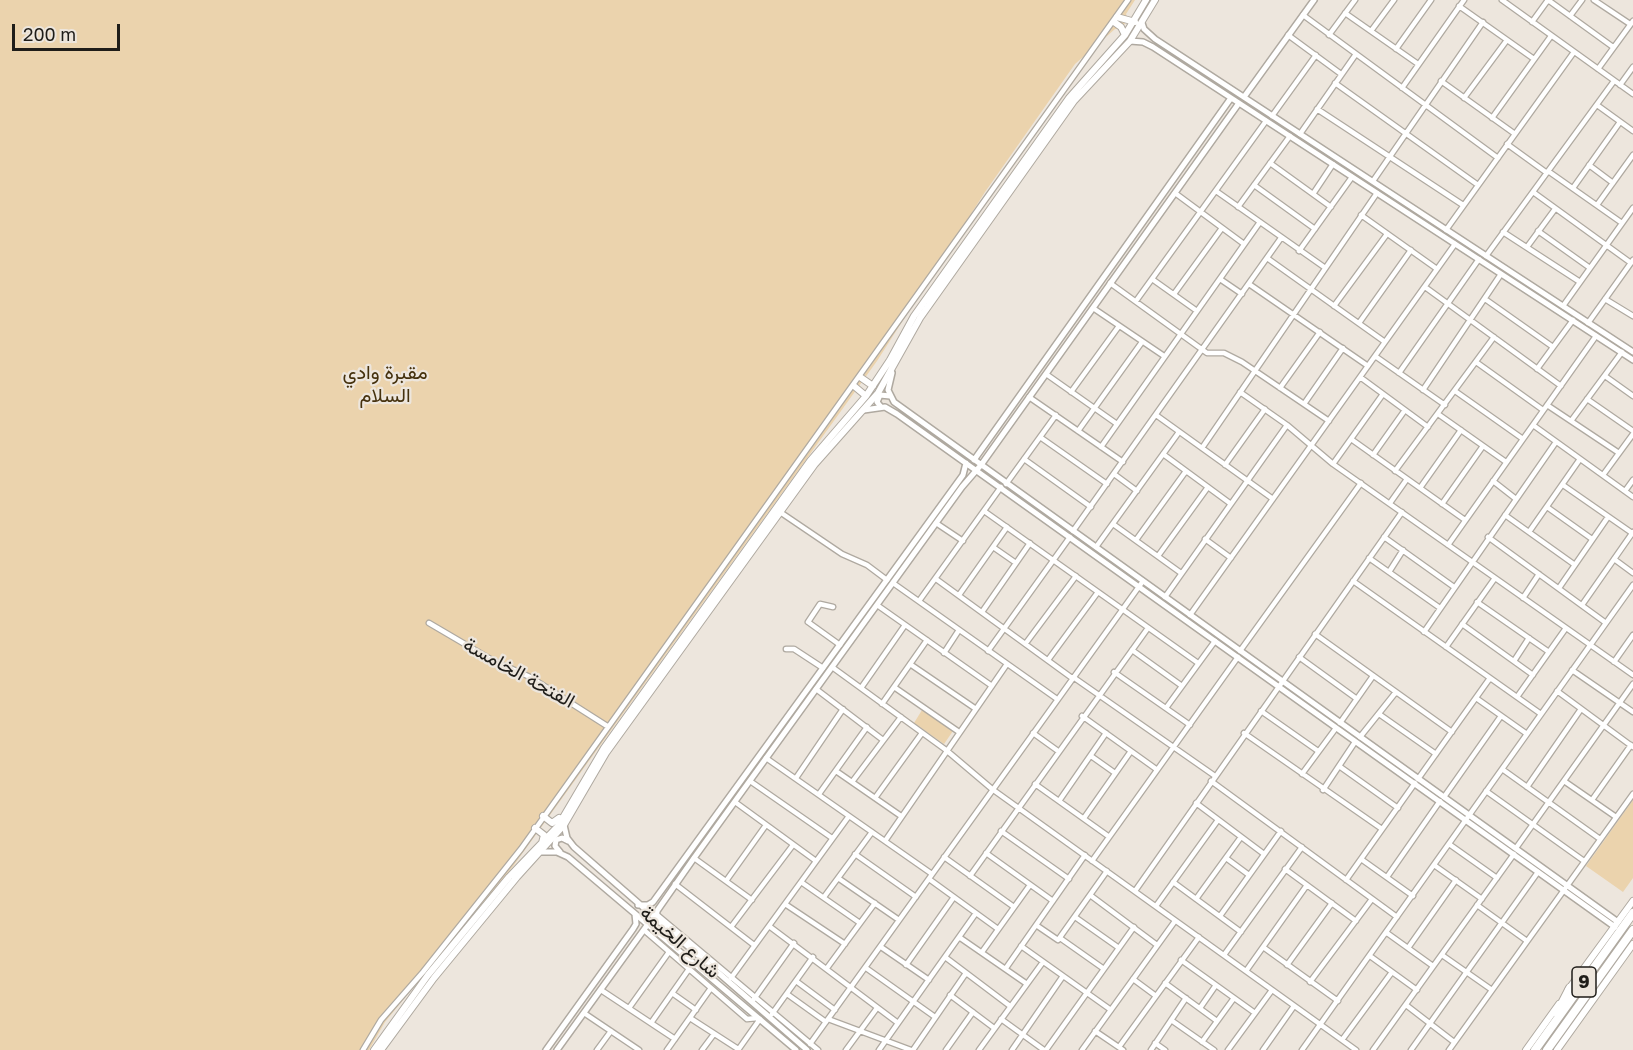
<!DOCTYPE html>
<html>
<head>
<meta charset="utf-8">
<style>
  body { margin:0 }
  #map { position:relative; width:1633px; height:1050px; overflow:hidden; background:#ede6dd; font-family:"Golos Text",sans-serif }
  canvas { display:block }
  .scale { position:absolute; left:12px; top:24px; width:108px; height:27px; box-sizing:border-box; border:3px solid #1f1d19; border-top:0; padding-left:8px; font-size:18px; line-height:21px; white-space:nowrap; color:#1f1d19; -webkit-text-stroke:4px #ede6dd; paint-order:stroke }
</style>
</head>
<body>
<div id="map">
<canvas width="1633" height="1050"></canvas>
<div class="scale">200 m</div>
</div>
<script>
const context = document.querySelector('canvas').getContext('2d');
context.lineJoin = 'round';
function paint(path, color) { context.fillStyle = color; context.fill(path, 'evenodd'); }
const shape = rows => new Path2D(rows.map(r => 'M' + r).join(''));
function stroke(path, color, width, dash) { context.strokeStyle = color; context.lineWidth = width; context.lineCap = dash ? 'butt' : 'round'; context.setLineDash(dash || []); context.stroke(path); }
function drawText(font, color, halo, rows, align = 'center') {
  context.font = font + ' "Golos Text",Vazirmatn,sans-serif'; context.lineWidth = 4.5; context.setLineDash([]); context.textBaseline = 'middle'; context.strokeStyle = halo; context.fillStyle = color; for (const [text, x, y, turn = 0] of rows) {
    context.save(); context.translate(x, y); context.rotate((+turn || 0) * Math.PI / 180); context.textAlign = isNaN(turn) ? turn : align; if (halo) context.strokeText(text, 0, 0); context.fillText(text, 0, 0); context.restore();
  }
}
paint(shape([
  [0,0,1135,0,1126,14,1128,19,1121,29,1115,29,1075,64,985,192,877,361,514,865,385,1022,369,1050,0,1050],
  [922,710,953,731,944,744,914,723],
  [1633,800,1633,878,1623,892,1586,866]
]), '#ebd3ad');
const minor = shape([
  [1502,0,1633,94],
  [1548,0,1613,47],
  [1594,0,1630,24],
  [1459,6,1534,59],
  [1345,13,1418,64],
  [1303,15,1498,158],
  [1570,16,1582,0],
  [1532,22,1548,0],
  [1371,31,1394,0],
  [1288,35,1341,74],
  [1329,35,1355,0],
  [1396,49,1431,0],
  [1598,69,1633,21],
  [1441,81,1515,134],
  [1335,83,1478,185],
  [1620,85,1633,67],
  [1402,88,1464,0],
  [1464,98,1507,40],
  [1597,105,1633,131],
  [1317,109,1463,205],
  [1272,116,1316,55],
  [1492,118,1551,36],
  [1300,134,1356,54],
  [1507,144,1547,173],
  [1270,163,1331,207],
  [1589,165,1613,183],
  [1548,171,1622,223],
  [1373,181,1483,22],
  [1254,185,1315,229],
  [1573,188,1620,122],
  [1216,191,1324,267],
  [1533,192,1631,263],
  [1175,193,1244,244],
  [1313,194,1333,164],
  [1597,205,1633,155],
  [1238,207,1290,136],
  [1361,215,1437,269],
  [1446,230,1574,52],
  [1538,231,1590,268],
  [1503,232,1580,282],
  [1527,247,1555,209],
  [1299,251,1352,177],
  [1486,256,1614,81],
  [1267,258,1385,342],
  [1152,279,1197,311],
  [1220,279,1242,294],
  [1110,283,1207,353,1224,353,1242,362,1329,421],
  [1249,284,1368,366],
  [1425,287,1561,386],
  [1174,294,1222,228],
  [1485,299,1553,347],
  [1605,299,1633,316],
  [1136,301,1266,121],
  [1334,306,1387,234],
  [1563,306,1633,208],
  [1093,308,1164,356],
  [1359,323,1411,250],
  [1588,323,1633,260],
  [1375,356,1445,405],
  [1476,362,1543,410],
  [1537,369,1573,320],
  [1399,373,1479,259],
  [1046,374,1117,424],
  [1605,376,1633,396],
  [1360,377,1428,427],
  [1280,388,1320,332],
  [1423,390,1501,274],
  [1455,391,1523,439],
  [1071,392,1119,326],
  [1240,392,1287,425,1333,464,1633,675],
  [1029,397,1123,462],
  [1587,399,1633,431],
  [1304,404,1343,348],
  [1547,405,1619,453],
  [1438,414,1506,462],
  [1156,415,1273,499],
  [1571,421,1622,352],
  [1533,425,1633,497],
  [1078,431,1142,342],
  [1040,437,1107,484],
  [1351,439,1465,520],
  [1101,447,1260,222],
  [1202,448,1377,193],
  [1163,454,1231,504],
  [1373,455,1405,410],
  [1024,459,1091,507],
  [1333,464,1383,394],
  [1225,465,1265,409],
  [1395,471,1494,337],
  [1114,474,1137,491],
  [1603,475,1633,434],
  [1493,481,1516,499],
  [1006,484,1056,415],
  [1563,485,1632,533],
  [1420,488,1461,430],
  [1625,491,1633,480],
  [1390,503,1407,479],
  [1442,504,1483,446],
  [1547,507,1592,539],
  [984,511,1198,663],
  [780,512,842,554,867,565,887,580],
  [1505,515,1575,565],
  [936,523,963,541],
  [1113,524,1181,573],
  [1073,531,1281,238],
  [1529,532,1580,459],
  [1384,537,1454,587],
  [1488,537,1606,623],
  [1205,539,1231,558],
  [1136,540,1186,471],
  [1448,545,1596,336],
  [993,547,1016,563],
  [1096,547,1179,432],
  [1158,556,1208,487],
  [1369,558,1440,608],
  [1614,559,1633,573],
  [1389,572,1403,550],
  [936,579,1072,678],
  [1353,581,1541,714],
  [893,583,1057,699],
  [1559,588,1608,517],
  [959,595,1007,527],
  [1165,597,1287,425],
  [1523,598,1539,574],
  [919,601,1001,487],
  [1477,602,1549,652],
  [877,605,992,686],
  [1582,605,1633,532],
  [833,607,820,604,808,622,840,645],
  [982,612,1030,543],
  [1190,615,1455,244],
  [429,623,492,660,530,677,607,726],
  [1462,624,1533,675],
  [1424,632,1556,442],
  [1315,634,1452,732],
  [1026,643,1076,576],
  [1446,647,1495,578],
  [786,649,794,649,823,668],
  [1132,650,1182,686],
  [988,651,1070,537],
  [1240,651,1361,483],
  [944,653,959,630],
  [1299,657,1357,699],
  [1048,660,1098,592],
  [1514,661,1529,638],
  [1614,662,1633,635],
  [910,664,976,709],
  [832,667,946,750,992,789,1356,1050],
  [1572,670,1633,712],
  [1114,672,1190,725],
  [1073,677,1215,776],
  [894,687,959,732],
  [861,688,905,625],
  [816,689,883,740],
  [1557,691,1633,747],
  [1517,697,1566,628],
  [1476,698,1527,734],
  [882,704,927,640],
  [1166,708,1215,641],
  [1261,711,1318,751],
  [1379,714,1436,754],
  [1082,716,1156,769],
  [1340,723,1373,676],
  [1033,733,1058,751],
  [1244,733,1382,829],
  [1360,737,1396,692],
  [1091,756,1115,773],
  [766,758,932,874],
  [1339,766,1398,808],
  [1502,769,1600,839],
  [836,771,901,816],
  [1302,774,1336,728],
  [796,778,843,709],
  [1418,779,1490,678],
  [750,781,832,838],
  [1211,781,1397,917],
  [1564,781,1616,817],
  [852,782,901,717],
  [1035,784,1108,836],
  [1527,787,1581,709],
  [1323,790,1355,742],
  [1486,791,1584,861],
  [819,794,867,727],
  [1444,797,1501,716],
  [875,798,922,733],
  [1592,800,1631,745],
  [1059,801,1106,733],
  [735,802,816,861],
  [1196,803,1264,854],
  [1084,818,1131,751],
  [1001,831,1069,879],
  [885,841,1007,664],
  [1449,844,1497,878],
  [1516,848,1633,684],
  [986,853,1053,901],
  [855,854,916,897],
  [944,857,1014,907],
  [694,858,752,900],
  [1226,858,1249,875],
  [1361,859,1413,896],
  [1092,861,1238,657],
  [1434,865,1482,899],
  [1285,869,1356,921],
  [970,876,1148,628],
  [1387,877,1440,801],
  [838,878,899,920],
  [929,879,998,929],
  [1346,880,1415,783],
  [726,881,766,825],
  [801,882,860,923],
  [1173,882,1241,932],
  [675,884,754,945],
  [1135,891,1402,512],
  [1090,895,1157,945],
  [824,897,872,832],
  [1196,899,1241,837],
  [785,904,845,944],
  [1477,905,1527,941],
  [1156,906,1218,820],
  [656,914,818,1050],
  [1220,916,1281,831],
  [1075,917,1119,948],
  [1036,925,1058,940,1107,871],
  [769,926,898,1023],
  [731,927,793,845],
  [644,930,747,1019,758,1018],
  [1387,933,1433,966],
  [959,937,1027,984],
  [1060,938,1104,969],
  [1021,946,1111,1010],
  [881,947,929,980],
  [1263,947,1338,1001],
  [1408,948,1456,880],
  [982,952,1030,885],
  [1224,955,1302,847],
  [1442,955,1492,990],
  [1370,956,1417,990],
  [945,957,1010,1006],
  [1181,960,1255,1013],
  [906,965,954,897],
  [1287,965,1332,903],
  [827,968,875,903],
  [866,968,935,1017],
  [1006,968,1085,855],
  [1246,971,1307,885],
  [731,978,849,816],
  [1133,979,1156,996],
  [796,981,835,1010],
  [1310,982,1372,899],
  [1165,983,1217,1021],
  [601,990,675,1039],
  [672,993,696,1010],
  [787,994,826,1022],
  [950,995,994,1028],
  [754,999,794,943],
  [1406,1005,1454,1042],
  [629,1008,669,952],
  [1200,1008,1216,985],
  [584,1013,639,1050],
  [772,1014,813,957],
  [690,1018,738,1049],
  [828,1019,911,1050],
  [1001,1019,1044,1050],
  [1171,1020,1214,1050],
  [651,1023,689,969],
  [1095,1031,1123,1050],
  [1342,1040,1392,972],
  [1202,1042,1234,998],
  [1155,1043,1165,1050],
  [810,1044,1143,581],
  [1119,1047,1199,937],
  [363,1050,381,1020,423,972,521,849,1128,0],
  [597,1050,611,1031],
  [667,1050,711,988],
  [702,1050,714,1034],
  [738,1050,760,1019],
  [846,1050,877,1008],
  [879,1050,976,913],
  [913,1050,966,973],
  [946,1050,973,1012],
  [979,1050,1043,962],
  [1012,1050,1063,976],
  [1046,1050,1134,927],
  [1082,1050,1175,921],
  [1151,1050,1186,998],
  [1228,1050,1272,990],
  [1263,1050,1294,1006],
  [1302,1050,1633,585],
  [1373,1050,1514,854],
  [1411,1050,1538,872],
  [1449,1050,1633,794]
]);
const tertiary = shape([
  [1142,23,1144,29,1155,39,1633,352],
  [1130,41,1143,42,1153,47,1633,360],
  [1244,97,1314,0],
  [892,373,888,390,894,402,1618,922],
  [881,407,877,402,880,395,890,396],
  [864,410,885,407,897,414,1615,927],
  [974,460,1231,98],
  [564,825,567,838,574,847,807,1050],
  [542,852,557,852,568,857,796,1050],
  [560,852,555,846,556,840,562,838,568,841],
  [638,905,648,905,653,902,963,475,966,463],
  [656,920,657,911,694,858,962,487,981,465,1239,103],
  [546,1050,633,929,636,924,635,914],
  [557,1050,648,924]
]);
const secondary = shape([
  [1117,17,1135,22],
  [1114,22,1121,27,1125,35],
  [860,377,873,386],
  [854,386,866,396],
  [543,816,552,823,559,818],
  [535,828,544,835,542,843],
  [1568,990,1633,901],
  [374,1050,428,975,509,877,558,826,604,748,810,461,866,396,890,360,914,316,1069,98,1125,35,1146,0],
  [381,1050,434,978,517,877,564,825,606,753,815,464,878,393,920,318,1074,101,1130,41,1155,0],
  [1526,1050,1559,1004],
  [1557,1050,1633,944]
]);
const trunk = shape([
  [1557,1013,1570,988],
  [1535,1050,1633,913],
  [1547,1050,1633,930]
]);
stroke(minor, '#afa9a0', 7);
stroke(tertiary, '#afa9a0', 8);
stroke(secondary, '#afa9a0', 8);
stroke(trunk, '#afa9a0', 10);
stroke(minor, '#fff', 4.5);
stroke(tertiary, '#fff', 5);
stroke(secondary, '#fff', 6);
stroke(trunk, '#fff', 8);
for (const [x, y, w] of [
  [1584,982,24]
]) { const box = new Path2D(); box.roundRect(x - w / 2, y - 15, w, 30, 4.5); context.fillStyle = '#ede6dd'; context.fill(box); stroke(box, '#1f1d19', 1.5); }
drawText('bold 18px', '#1f1d19', null, [
  ["9",1584,982]
]);
drawText('20px', '#45310d', '#ede6dd', [
  ["مقبرة وادي",385,373],
  ["السلام",385,396]
]);
drawText('20px', '#1f1d19', '#ede6dd', [
  ["الفتحة الخامسة",519,673,29],
  ["شارع الخيمة",680,942,41]
]);
</script>
</body>
</html>
